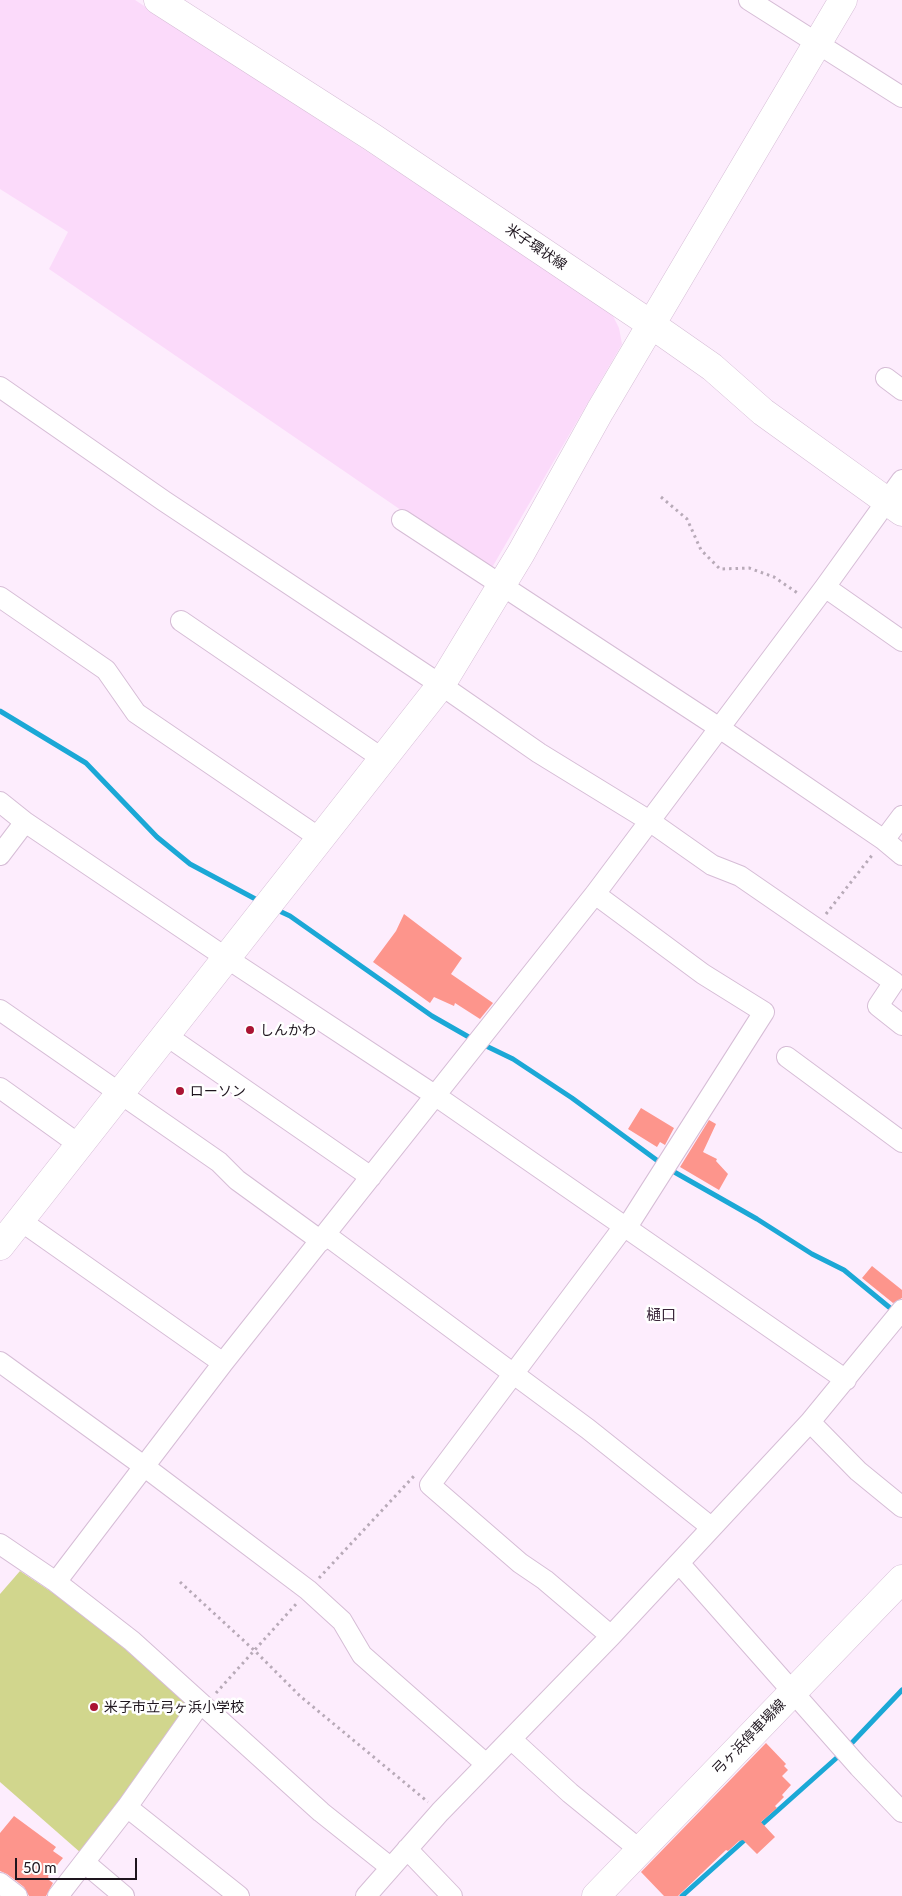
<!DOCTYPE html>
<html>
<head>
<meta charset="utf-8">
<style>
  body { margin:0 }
  #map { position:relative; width:902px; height:1896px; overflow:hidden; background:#fdedfd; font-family:Lato,sans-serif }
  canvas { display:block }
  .scale { position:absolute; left:15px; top:1858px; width:122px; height:22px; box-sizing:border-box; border:2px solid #1e151e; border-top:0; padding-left:6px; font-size:15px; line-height:18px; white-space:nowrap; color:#1e151e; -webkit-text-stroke:4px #fff; paint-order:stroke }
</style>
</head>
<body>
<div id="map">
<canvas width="902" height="1896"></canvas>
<div class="scale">50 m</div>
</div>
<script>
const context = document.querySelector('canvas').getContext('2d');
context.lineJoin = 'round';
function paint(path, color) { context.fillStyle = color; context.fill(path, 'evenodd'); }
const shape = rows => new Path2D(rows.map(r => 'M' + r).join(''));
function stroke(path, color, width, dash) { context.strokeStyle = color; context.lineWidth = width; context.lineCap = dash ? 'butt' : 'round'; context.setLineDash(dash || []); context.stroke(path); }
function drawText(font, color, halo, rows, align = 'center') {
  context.font = font + ' Lato,"Noto Sans JP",sans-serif'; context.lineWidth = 5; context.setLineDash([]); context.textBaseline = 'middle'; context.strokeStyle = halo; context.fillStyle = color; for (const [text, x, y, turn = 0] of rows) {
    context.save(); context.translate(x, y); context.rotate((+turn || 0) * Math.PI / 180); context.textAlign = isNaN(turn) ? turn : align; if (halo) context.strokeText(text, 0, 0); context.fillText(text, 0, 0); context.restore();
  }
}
paint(shape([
  [0,0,135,0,610,310,619,328,622,344,490,571,49,269,68,232,0,189]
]), '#fbdafa');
paint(shape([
  [20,1571,80,1611,184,1699,186,1716,81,1853,0,1782,0,1594]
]), '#d1d68d');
stroke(shape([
  [0,711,86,763,157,837,190,864,261,902],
  [275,909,290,916,432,1016,474,1040],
  [482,1044,513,1059,572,1098,662,1164],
  [669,1169,757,1219,812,1254,844,1270,895,1312],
  [847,1748,902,1690],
  [758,1828,841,1754],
  [682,1896,748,1837]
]), '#1ba8d6', 5);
paint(shape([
  [404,914,462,958,451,974,493,1003,480,1019,455,1003,454,1006,434,997,430,1003,373,962,396,931],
  [641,1108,674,1128,665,1145,660,1142,657,1147,628,1129],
  [709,1120,716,1124,703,1152,717,1159,716,1161,728,1174,719,1190,680,1167],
  [872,1266,902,1290,902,1298,893,1303,862,1278],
  [766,1743,786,1764,784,1766,788,1770,782,1776,791,1785,782,1795,784,1797,775,1806,777,1808,761,1822,775,1837,757,1854,743,1840,739,1841,728,1851,726,1850,678,1896,664,1896,641,1872],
  [14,1816,56,1847,53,1851,63,1858,48,1876,49,1880,53,1883,46,1896,29,1896,24,1887,7,1874,0,1871,0,1833]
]), '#fd958c');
const street = shape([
  [749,0,902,97],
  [886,378,902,390],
  [0,387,164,501,441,685,539,753,648,820,712,865,740,876,894,982,878,1006,902,1025],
  [402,520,718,727,884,840,902,855],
  [825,587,902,641],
  [0,597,106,670,136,713,321,839],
  [181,621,383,759],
  [0,802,25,822,228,959,436,1096,846,1380],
  [884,840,902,816],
  [0,855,25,822],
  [595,894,703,974,764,1012,627,1227],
  [0,1010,219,1162,237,1180,321,1241],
  [167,1036,371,1177],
  [787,1057,902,1142],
  [0,1088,81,1146],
  [21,1221,223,1363],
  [326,1235,588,1429,711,1527],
  [0,1362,145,1467,308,1590,342,1621,362,1655,486,1764],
  [810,1422,858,1471,902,1507],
  [0,1544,56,1582,132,1641,321,1812,390,1867],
  [679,1563,859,1767,902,1812],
  [56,1582,223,1363,595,894,825,587,902,480],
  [611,1636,545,1580,520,1563,430,1485,625,1225],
  [511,1739,570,1793,640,1850],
  [127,1807,239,1896],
  [407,1849,452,1896],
  [85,1863,124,1896],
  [0,1883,17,1896],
  [58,1896,127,1807,200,1704],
  [366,1896,440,1812,611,1636,810,1422,902,1310]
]);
const secondary = shape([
  [158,0,372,137,652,325,712,367,763,412,902,512],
  [0,1246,441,685,521,553,600,411,843,0],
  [596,1896,902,1579]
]);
stroke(street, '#d6bdd6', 22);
stroke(secondary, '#d6bdd6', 29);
stroke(shape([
  [661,497,687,519,701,550,720,569,749,568,774,577,799,594],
  [826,914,873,854],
  [319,1578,414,1476],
  [180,1582,255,1651,300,1696,428,1802],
  [216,1693,297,1603]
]), '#b8aab8', 3, [2.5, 4]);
stroke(street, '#fff', 20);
stroke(secondary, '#fff', 28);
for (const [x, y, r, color] of [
  [250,1030,5,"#aa1333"],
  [180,1091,5,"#aa1333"],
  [94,1707,5,"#aa1333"]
]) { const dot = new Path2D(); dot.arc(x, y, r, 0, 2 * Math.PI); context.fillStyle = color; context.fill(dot); stroke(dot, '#fff', 2); }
drawText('14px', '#1e151e', '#fff', [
  ["米子環状線",536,247,34],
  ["弓ヶ浜停車場線",749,1737,-46]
]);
drawText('14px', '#1e151e', '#fff', [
  ["しんかわ",260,1030],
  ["ローソン",190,1091],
  ["米子市立弓ヶ浜小学校",104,1707]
], 'left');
drawText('15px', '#3b273b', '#fff', [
  ["樋口",661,1315]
]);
</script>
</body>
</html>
